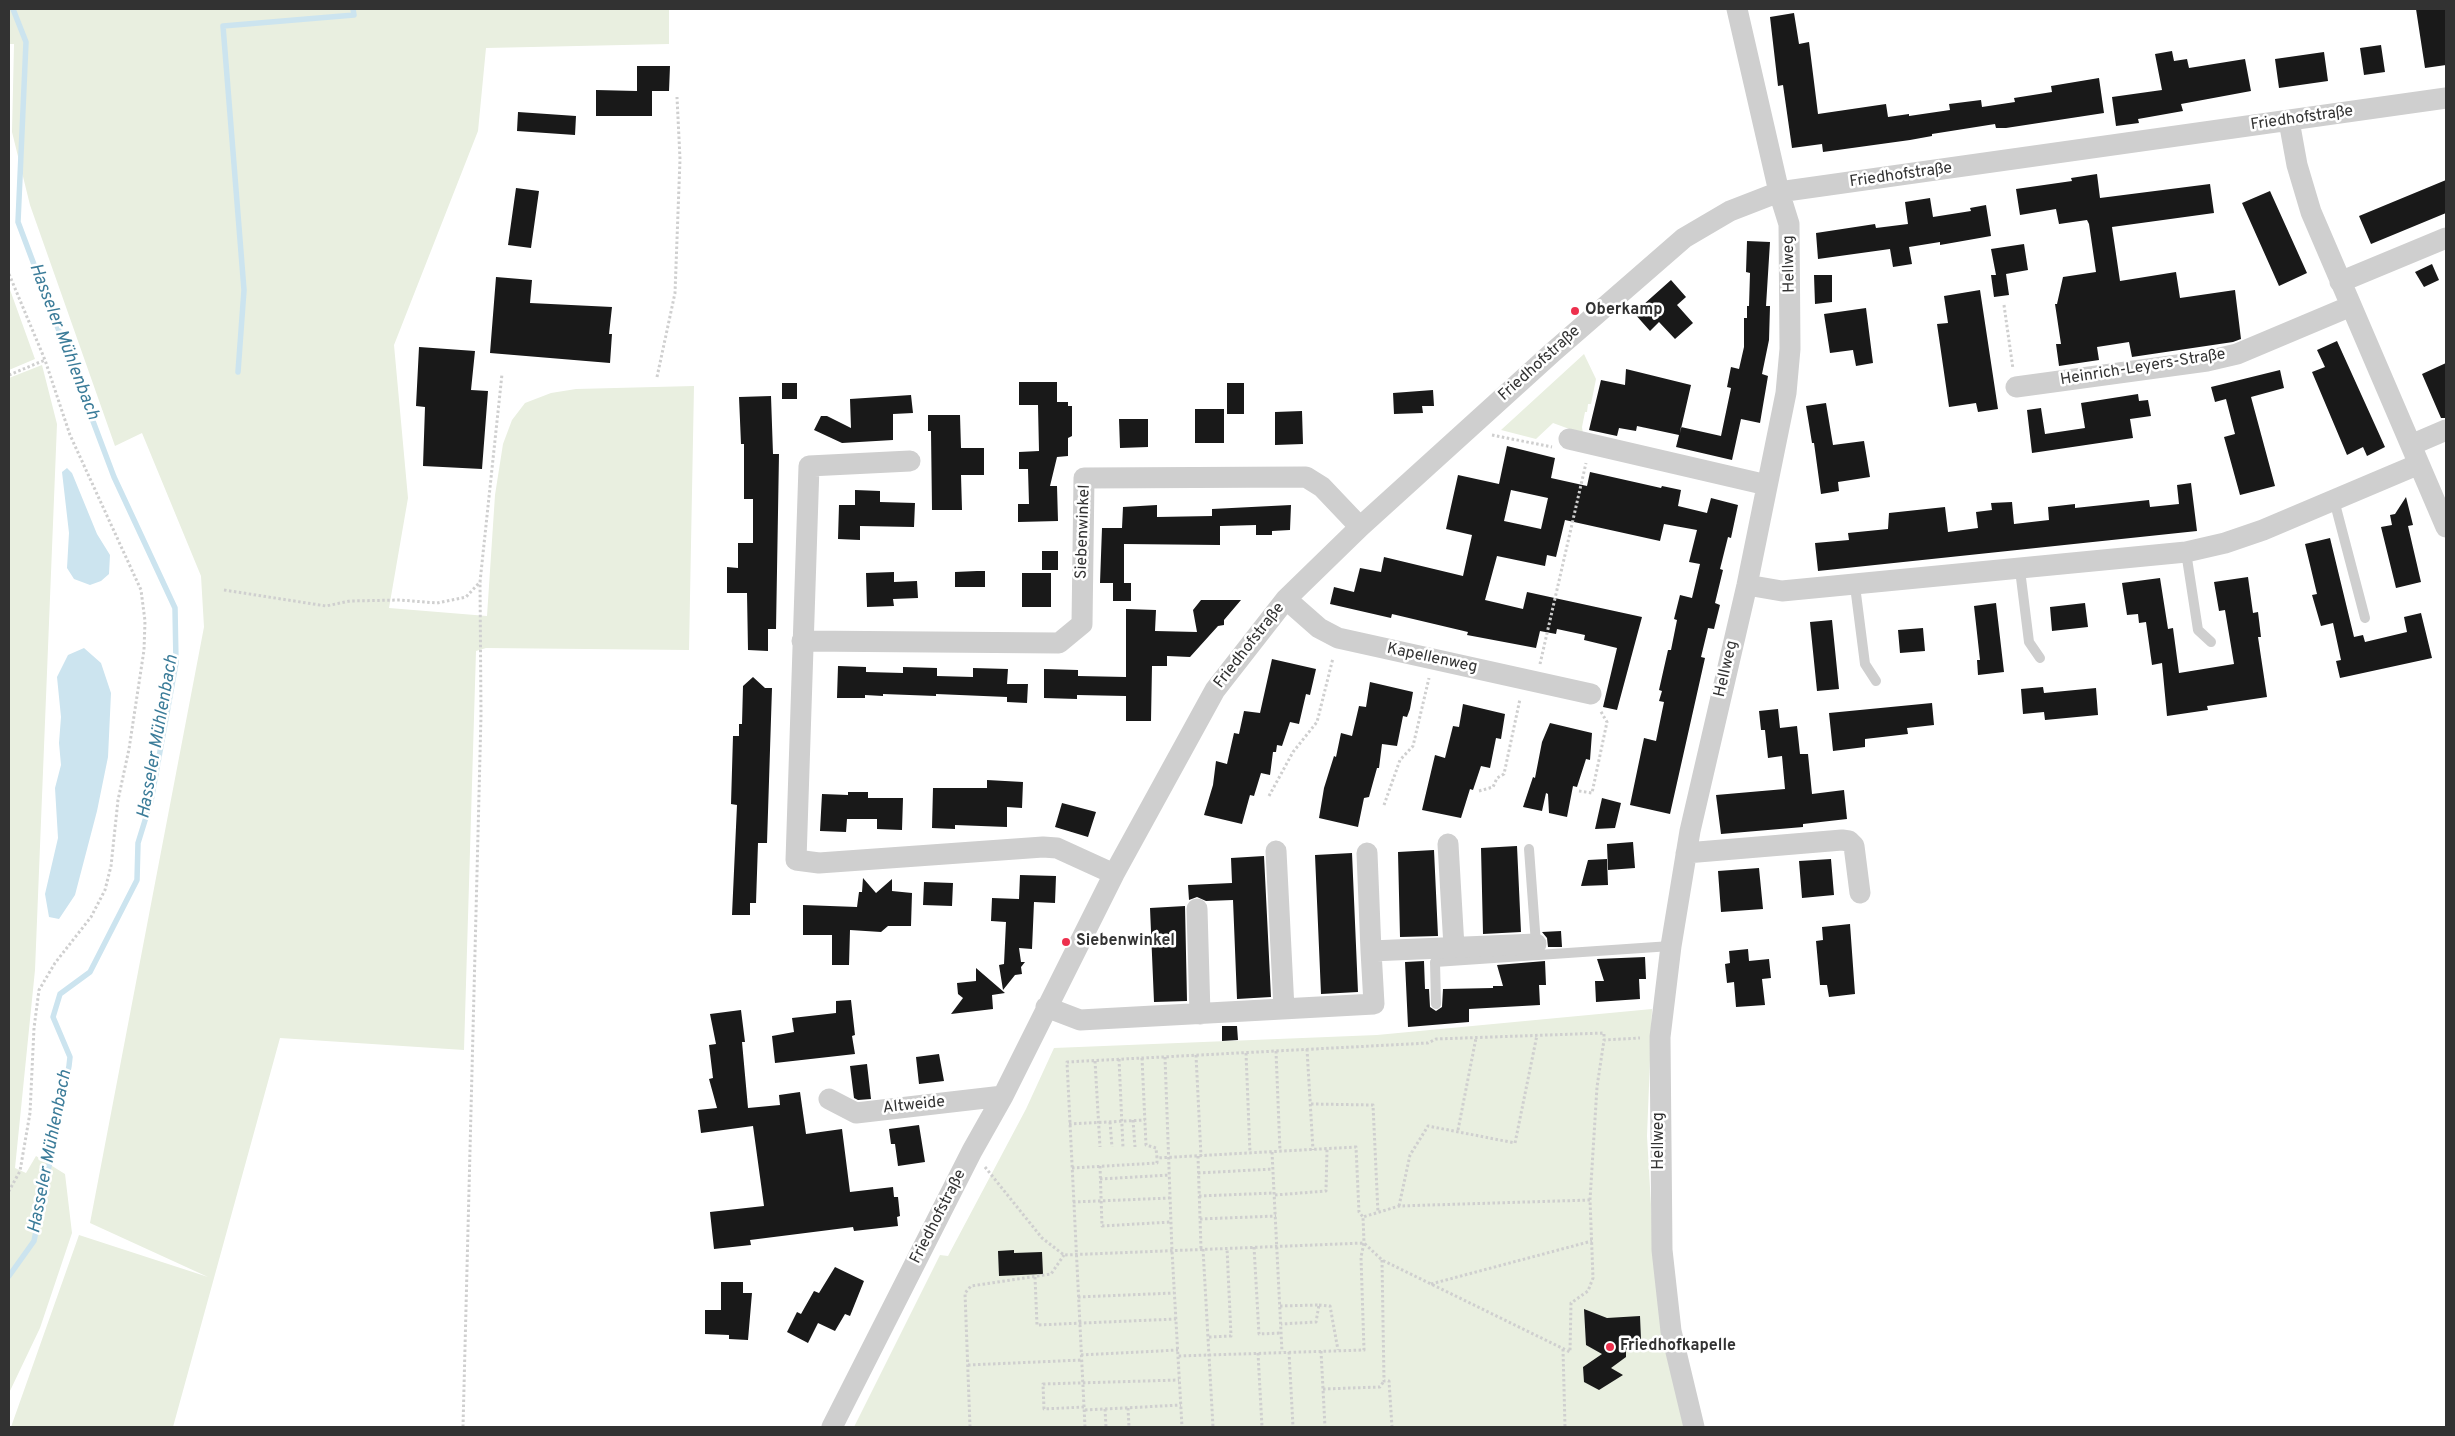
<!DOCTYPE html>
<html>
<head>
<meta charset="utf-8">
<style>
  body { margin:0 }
  #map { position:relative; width:2455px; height:1436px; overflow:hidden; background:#fff; font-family:Overpass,sans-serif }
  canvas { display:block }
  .frame { position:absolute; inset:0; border:10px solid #323232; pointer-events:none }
</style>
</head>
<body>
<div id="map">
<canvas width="2455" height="1436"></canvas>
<div class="frame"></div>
</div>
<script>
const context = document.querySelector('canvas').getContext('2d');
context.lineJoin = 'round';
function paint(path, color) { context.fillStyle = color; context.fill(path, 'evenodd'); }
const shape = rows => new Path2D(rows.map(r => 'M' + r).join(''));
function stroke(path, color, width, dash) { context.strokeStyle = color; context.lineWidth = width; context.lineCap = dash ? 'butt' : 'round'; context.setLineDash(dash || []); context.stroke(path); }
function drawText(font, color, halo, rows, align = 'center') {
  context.font = font + ' Overpass,sans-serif'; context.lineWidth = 5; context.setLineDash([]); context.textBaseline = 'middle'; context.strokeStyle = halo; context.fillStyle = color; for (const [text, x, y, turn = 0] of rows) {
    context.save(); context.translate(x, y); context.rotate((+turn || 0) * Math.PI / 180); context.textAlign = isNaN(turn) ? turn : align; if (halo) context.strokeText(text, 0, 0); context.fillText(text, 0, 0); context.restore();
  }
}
paint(shape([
  [9,9,669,9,669,44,486,48,478,131,394,345,408,498,389,608,487,616,495,495,503,444,512,420,525,403,551,393,576,389,694,386,689,650,486,648,476,651,464,1050,280,1038,173,1427,11,1427,79,1235,208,1277,90,1223,204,627,201,576,142,433,115,446,30,205,12,132,14,44,9,44],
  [9,287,35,359,9,370],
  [1584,354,1596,379,1591,404,1588,404,1587,412,1585,412,1582,427,1583,434,1553,423,1536,439,1501,430],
  [42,365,57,424,35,970,15,1168,26,1173,36,1156,65,1174,72,1233,40,1328,9,1393,9,378],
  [1652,1009,1647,1136,1655,1274,1684,1427,854,1427,940,1255,948,1256,1026,1109,1054,1048,1377,1035]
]), '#e9efe0');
paint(shape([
  [67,468,72,473,97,534,110,555,109,574,101,581,90,585,74,579,67,568,69,533,62,472],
  [84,648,101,663,111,693,108,757,97,811,75,895,59,919,49,917,45,894,58,838,55,788,61,765,59,743,61,717,57,677,68,655]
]), '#cce4ef');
stroke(shape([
  [238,372,244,290,223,26,354,15,353,9],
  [9,1276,34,1241,69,1066,70,1057,53,1017,60,994,90,972,137,880,138,843,151,801,176,663,175,608,114,477,18,222,26,42,13,9]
]), '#cce4ef', 5.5);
paint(shape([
  [2416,9,2446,9,2446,65,2425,68],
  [1794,13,1799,44,1809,42,1818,114,1886,104,1888,117,1909,114,1909,116,1950,110,1949,104,1981,100,1982,107,2015,102,2014,98,2052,92,2051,86,2099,78,2104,113,2006,128,1996,128,1995,124,1932,134,1932,136,1910,140,1823,152,1822,144,1792,148,1783,85,1778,86,1770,17],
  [2381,45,2385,72,2364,75,2360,48],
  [2172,51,2174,61,2187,59,2189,68,2245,59,2251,91,2181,104,2183,111,2138,119,2139,123,2116,126,2112,97,2162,90,2155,54],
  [2324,52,2328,81,2279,88,2275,59],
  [637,66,670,66,669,91,652,91,652,116,596,116,596,90,637,91],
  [518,112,576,116,575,135,517,131],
  [2097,174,2100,198,2210,184,2214,213,2112,227,2120,281,2176,272,2180,298,2235,290,2241,339,2233,342,2132,357,2129,342,2097,347,2099,360,2059,366,2056,344,2061,344,2055,304,2057,304,2063,277,2096,272,2089,224,2087,220,2059,224,2056,209,2020,215,2016,189,2072,181,2071,178],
  [2446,180,2446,213,2371,244,2359,216],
  [516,188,539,191,531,248,508,245],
  [2270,191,2307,273,2279,286,2242,203],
  [1930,198,1933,217,1971,211,1970,208,1986,205,1991,236,1940,245,1940,242,1909,247,1912,264,1893,267,1890,249,1818,259,1816,233,1875,224,1876,228,1908,224,1905,202],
  [1747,241,1770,242,1766,306,1770,306,1769,340,1762,374,1768,376,1760,423,1741,419,1732,460,1676,447,1679,435,1637,426,1636,431,1619,428,1617,436,1589,430,1601,380,1625,385,1626,369,1691,385,1680,433,1681,427,1721,436,1731,388,1727,387,1731,367,1739,369,1744,347,1744,318,1747,318,1747,306,1749,306,1750,273,1746,272],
  [2024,244,2028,270,2006,274,2009,295,1994,297,1991,275,1996,275,1991,249],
  [2432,264,2439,280,2424,287,2415,272],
  [1814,275,1832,275,1832,302,1815,304],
  [496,277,532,280,530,303,612,307,609,334,612,334,610,363,490,353],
  [1671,280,1686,297,1677,305,1693,323,1675,339,1659,322,1650,331,1634,313],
  [1980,290,1998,409,1978,412,1976,403,1949,407,1937,324,1948,323,1944,296],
  [1866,308,1873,363,1856,366,1853,350,1830,353,1824,314],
  [2337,341,2385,447,2367,456,2363,447,2347,455,2312,372,2325,367,2317,350],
  [419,347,475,351,471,390,488,391,482,469,423,466,425,407,416,406],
  [2446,363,2446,418,2441,418,2422,374],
  [2280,370,2284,388,2251,397,2275,486,2240,495,2224,437,2235,434,2226,399,2215,402,2211,387],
  [1019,382,1057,382,1057,402,1068,402,1068,406,1072,406,1072,436,1068,438,1068,456,1057,457,1050,486,1057,486,1058,521,1018,522,1018,504,1029,504,1028,469,1019,469,1019,452,1039,451,1038,405,1019,405],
  [782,383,797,383,797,399,782,399],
  [1227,383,1244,383,1244,414,1227,414],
  [1433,390,1434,406,1422,406,1423,413,1394,414,1393,393],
  [2138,394,2139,401,2148,400,2151,416,2130,419,2133,438,2032,453,2027,410,2041,408,2045,434,2085,428,2081,403],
  [911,395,913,413,893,414,893,440,842,443,814,430,821,416,827,416,851,428,850,399],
  [771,396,773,454,779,454,776,629,768,629,768,651,748,650,747,593,727,593,727,567,738,568,738,543,753,543,753,499,744,499,744,444,741,444,739,397],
  [1826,403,1833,445,1864,441,1870,477,1838,482,1839,491,1821,494,1814,443,1812,443,1806,406],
  [1195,409,1224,409,1224,443,1195,443],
  [1302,411,1303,444,1275,445,1275,412],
  [928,415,960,415,961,448,984,448,984,475,961,475,962,510,932,510,931,431,928,431],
  [1119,419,1148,419,1148,447,1120,448],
  [1507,446,1555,458,1551,478,1587,486,1590,472,1661,488,1662,486,1681,490,1678,506,1707,513,1711,498,1738,505,1731,538,1728,537,1720,569,1723,570,1715,603,1720,605,1714,629,1708,628,1701,657,1705,658,1670,814,1630,805,1644,738,1656,741,1664,702,1659,701,1662,691,1659,690,1668,650,1671,650,1677,620,1674,619,1680,595,1692,598,1700,564,1689,562,1697,530,1664,524,1660,541,1565,520,1556,557,1547,555,1545,566,1497,556,1485,600,1523,609,1527,592,1642,617,1617,710,1603,707,1617,648,1584,640,1585,635,1557,629,1556,634,1540,631,1536,648,1467,635,1468,632,1392,614,1391,618,1330,604,1334,587,1354,592,1360,568,1381,572,1384,557,1463,576,1472,535,1446,529,1458,475,1499,484],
  [1511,490,1548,498,1541,529,1504,521],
  [2191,483,2197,531,1818,571,1815,543,1849,540,1848,533,1888,529,1889,513,1945,507,1948,532,1978,528,1976,512,1992,510,1991,503,2012,502,2014,524,2049,520,2048,507,2075,504,2075,508,2149,500,2150,507,2179,504,2177,485],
  [855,490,880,491,880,502,915,503,914,527,860,526,860,540,838,539,839,505,855,505],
  [2406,497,2413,525,2408,526,2421,582,2396,588,2381,527,2392,525,2390,515,2395,514],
  [1157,505,1157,517,1212,516,1212,509,1291,505,1290,530,1272,531,1272,535,1256,535,1256,525,1220,526,1220,545,1124,544,1124,583,1131,583,1131,601,1113,601,1113,583,1100,583,1102,528,1122,528,1123,507],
  [2330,538,2354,637,2363,635,2365,642,2407,632,2404,617,2421,613,2432,658,2340,678,2336,661,2341,660,2333,623,2321,626,2312,595,2317,594,2305,544],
  [1042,551,1058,551,1058,570,1042,570],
  [977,571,985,571,985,587,955,587,955,572],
  [894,572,894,582,917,581,918,598,893,599,894,606,867,607,866,573],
  [1022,573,1051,573,1051,607,1022,607],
  [2248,577,2253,613,2258,612,2261,637,2258,637,2267,697,2207,706,2208,710,2167,716,2162,663,2152,665,2146,622,2139,623,2138,614,2127,615,2122,583,2160,578,2168,629,2173,628,2179,673,2234,664,2225,610,2219,611,2214,582],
  [1201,600,1241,600,1224,620,1224,625,1218,626,1190,657,1167,656,1167,666,1152,666,1151,721,1126,721,1126,696,1077,695,1077,699,1044,698,1044,669,1078,670,1078,676,1126,677,1126,609,1156,610,1155,631,1197,632,1193,610],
  [1996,603,2004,672,1978,675,1977,660,1980,660,1974,606],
  [2085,603,2088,627,2052,631,2050,607],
  [1832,620,1839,689,1817,691,1810,622],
  [1923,628,1925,651,1900,653,1898,630],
  [1272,659,1316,669,1310,695,1306,694,1299,724,1290,722,1282,746,1277,745,1276,752,1273,752,1270,775,1261,773,1254,796,1250,795,1242,824,1204,815,1213,785,1216,761,1227,764,1234,733,1239,734,1244,711,1260,713],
  [838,666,866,667,866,672,903,673,903,667,937,668,937,676,973,677,973,668,1008,669,1007,684,1028,684,1027,703,1007,702,1007,697,936,694,936,696,883,694,883,696,865,695,865,698,837,698],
  [753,677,765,688,772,688,767,843,758,843,756,903,750,903,750,915,732,915,737,805,731,804,733,736,739,736,739,724,742,724,743,686],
  [1370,682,1413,692,1410,709,1407,717,1403,716,1397,746,1382,744,1379,768,1377,768,1369,797,1364,798,1358,827,1319,818,1324,788,1334,756,1336,757,1341,733,1352,736,1359,706,1366,707],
  [2043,687,2044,693,2096,688,2098,715,2045,720,2044,712,2023,714,2021,689],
  [1932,703,1934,725,1907,728,1908,734,1865,739,1865,747,1833,751,1829,713],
  [1463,704,1505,714,1501,739,1496,738,1490,768,1481,766,1473,790,1470,789,1461,818,1422,810,1435,755,1445,758,1453,726,1459,727],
  [1778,709,1780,728,1797,726,1800,754,1808,754,1812,794,1844,790,1847,819,1803,824,1803,827,1721,834,1716,795,1785,789,1782,756,1768,758,1765,730,1761,730,1759,711],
  [1550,723,1592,733,1590,760,1586,759,1577,787,1573,786,1567,817,1549,813,1548,794,1546,793,1542,811,1523,807,1533,777,1535,778,1542,742],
  [987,780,1023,782,1022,808,1007,807,1007,827,955,825,955,829,932,828,933,788,987,788],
  [848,792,868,792,868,798,903,798,902,830,877,829,877,819,847,819,846,832,820,831,822,794,848,795],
  [1602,798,1621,803,1615,828,1595,829],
  [1062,803,1096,812,1088,837,1055,827],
  [1633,842,1635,868,1608,870,1607,844],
  [1517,846,1521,932,1483,934,1481,848],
  [1434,850,1438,936,1400,937,1398,852],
  [1352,853,1358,992,1321,994,1315,855],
  [1264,856,1271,997,1237,999,1233,900,1206,901,1197,897,1189,900,1188,885,1232,883,1231,858],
  [1607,859,1608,885,1581,886,1588,860],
  [1831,859,1834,895,1802,898,1799,861],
  [1759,868,1763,909,1721,912,1718,871],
  [1020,875,1056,876,1055,903,1034,902,1032,949,1019,948,1021,962,1025,962,1021,967,1022,974,1015,975,1003,990,999,965,1004,964,1006,922,991,921,992,898,1019,899],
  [863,878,876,893,892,879,892,891,912,893,911,926,888,926,881,932,850,930,849,965,832,965,832,935,803,935,803,905,857,907,859,892,862,892],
  [924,882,953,883,952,906,923,905],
  [1185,906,1187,1001,1154,1002,1150,908],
  [1850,924,1855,994,1829,997,1827,985,1820,985,1816,941,1823,940,1822,927],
  [1561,931,1562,947,1548,947,1547,938,1542,932],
  [1748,949,1749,961,1769,959,1771,978,1762,979,1765,1005,1736,1007,1734,982,1727,983,1725,964,1730,963,1729,951],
  [1645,957,1646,979,1639,979,1640,999,1596,1002,1595,981,1604,981,1597,959],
  [1424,961,1425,989,1429,989,1430,1007,1436,1011,1442,1007,1443,989,1493,988,1493,986,1503,986,1497,965,1545,961,1546,985,1539,985,1540,1005,1469,1009,1469,1022,1408,1027,1405,962],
  [976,968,1005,993,992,995,993,1009,951,1014,963,998,958,994,957,983,976,981],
  [851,1000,855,1035,852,1036,855,1054,775,1063,772,1036,794,1032,792,1018,836,1013,836,1001],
  [741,1010,745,1042,742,1042,748,1108,780,1105,779,1095,800,1092,806,1134,842,1129,850,1192,893,1187,894,1197,898,1197,900,1216,897,1217,898,1226,854,1231,853,1227,750,1240,751,1245,714,1249,710,1212,764,1206,753,1126,701,1133,698,1110,717,1108,709,1079,713,1078,709,1045,716,1044,710,1014],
  [1222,1026,1237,1026,1238,1040,1222,1041],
  [939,1054,944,1081,919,1084,916,1057],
  [867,1064,871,1099,858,1100,854,1098,850,1066],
  [919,1125,925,1162,898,1166,895,1144,891,1144,889,1129],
  [1014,1250,1014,1253,1042,1252,1043,1274,999,1276,998,1251],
  [835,1267,864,1281,850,1316,845,1314,835,1331,818,1323,808,1343,787,1332,797,1312,801,1314,814,1291,819,1293],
  [721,1282,743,1282,743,1293,752,1293,748,1340,729,1339,729,1335,705,1334,705,1310,721,1310],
  [1584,1309,1607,1318,1640,1316,1641,1339,1626,1350,1626,1357,1611,1368,1623,1375,1599,1390,1584,1382,1583,1367,1602,1354,1586,1345]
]), '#191919');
stroke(shape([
  [9,274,45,360,70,435,141,590,145,621,144,650,129,749,118,800,111,866,105,890,91,917,55,963,39,990,34,1028,30,1113,20,1171,9,1191],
  [2004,305,2013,369],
  [9,375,45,360],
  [657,377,675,293,680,159,677,97],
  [1492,435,1552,447],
  [224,590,326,606,350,601,400,600,437,603,466,597,480,582,502,374],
  [1540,664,1586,463],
  [1479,791,1493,787,1497,778,1504,774,1520,699],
  [1579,791,1592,793,1607,722,1600,710],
  [1269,796,1293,752,1317,722,1333,658],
  [1384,805,1400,760,1413,746,1429,678],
  [1307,1049,1313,1150],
  [1276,1051,1280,1151],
  [1246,1053,1250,1153],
  [1196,1055,1201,1156],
  [1165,1057,1172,1251,1182,1427],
  [1142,1058,1146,1145,1156,1148,1157,1158,1356,1147,1359,1212,1363,1217],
  [1119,1059,1123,1148],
  [1095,1061,1100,1147],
  [1311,1104,1373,1105,1378,1213],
  [1133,1120,1135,1147],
  [1110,1122,1112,1147],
  [1069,1124,1145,1120],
  [1458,1130,1476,1038],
  [1272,1152,1282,1352],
  [1198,1156,1201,1249],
  [1100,1166,1102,1226,1171,1222],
  [985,1167,1042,1238,1064,1255,1364,1243,1382,1260,1570,1352,1571,1303,1588,1291,1593,1278,1590,1200,1399,1206,1363,1217,1364,1243,1361,1257,1364,1350,1178,1356],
  [1072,1168,1157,1163,1157,1158],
  [1198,1173,1273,1169],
  [1100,1179,1170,1175],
  [1275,1195,1326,1191,1327,1149],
  [1199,1196,1274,1193],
  [1590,1200,1597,1087,1604,1040,1640,1038],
  [1073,1202,1170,1198],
  [1399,1206,1410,1155,1428,1126,1515,1143,1537,1035],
  [1200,1219,1276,1216],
  [1254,1247,1259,1334,1281,1333],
  [1203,1249,1213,1427],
  [1382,1260,1384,1381,1389,1381,1392,1427],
  [1035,1277,1037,1325,1176,1319],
  [1431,1284,1592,1241],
  [1078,1297,1174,1293],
  [1319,1305,1330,1306,1338,1350],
  [1280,1306,1319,1305,1316,1322,1281,1324],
  [1209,1337,1231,1336,1227,1248],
  [1563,1349,1565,1427],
  [1321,1351,1325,1427],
  [1289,1352,1293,1427],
  [1258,1353,1262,1427],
  [1081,1355,1178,1350],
  [968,1365,1082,1360],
  [1323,1389,1380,1387,1384,1381],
  [1084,1407,1044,1409,1043,1384,1179,1380],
  [1128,1408,1129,1427],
  [1105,1409,1106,1427],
  [1085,1410,1181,1405],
  [463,1427,481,715,480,582],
  [970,1427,965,1293,971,1286,1051,1274,1064,1255],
  [1085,1427,1067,1062,1428,1043,1436,1039,1604,1033,1604,1040]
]), '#cfcfcf', 3, [2.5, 2.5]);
stroke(shape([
  [2334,500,2365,618],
  [2186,552,2198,630,2211,642],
  [2020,570,2029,642,2040,658],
  [1855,586,1865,664,1876,681],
  [1529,849,1536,944],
  [1436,1004,1435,962,1671,946]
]), '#cfcfcf', 10);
stroke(shape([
  [2289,121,2297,165,2311,212,2446,527],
  [2340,282,2446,238],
  [2016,387,2207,361,2237,354,2351,306],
  [1569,439,1767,485],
  [2411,445,2446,430],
  [910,461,809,466,796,860,819,863,1043,847,1057,848,1114,874],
  [1747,585,1782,591,2186,552,2225,543,2263,530,2419,464],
  [1286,599,1319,628,1338,638,1591,694],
  [802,641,1059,643,1082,624,1084,478,1306,477,1322,487,1360,527],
  [1448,844,1454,947],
  [1276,851,1284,1009],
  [1367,853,1371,951],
  [1686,853,1842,840,1849,841,1854,846,1860,893],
  [1197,909,1200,1014],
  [1046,1007,1080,1020,1374,1004,1371,951,1536,944],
  [829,1099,856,1113,1003,1096],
  [832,1427,972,1151,1003,1096,1114,874,1215,690,1286,599,1360,527,1553,352,1684,238,1730,211,1779,192,2446,98],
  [1694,1427,1671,1331,1662,1250,1660,1037,1671,946,1690,831,1747,585,1786,393,1790,349,1789,224,1779,192,1737,9]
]), '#cfcfcf', 21);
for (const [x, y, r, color] of [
  [1575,311,5,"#ed304d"],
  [1066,942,5,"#ed304d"],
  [1610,1347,5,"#ed304d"]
]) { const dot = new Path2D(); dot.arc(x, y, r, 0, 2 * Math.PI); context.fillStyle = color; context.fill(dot); stroke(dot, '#fff', 2); }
drawText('16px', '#323232', '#fff', [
  ["Friedhofstraße",2302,119,-8],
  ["Friedhofstraße",1901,176,-8],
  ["Hellweg",1790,264,-91],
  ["Friedhofstraße",1540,364,-42],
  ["Heinrich-Leyers-Straße",2143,368,-9],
  ["Siebenwinkel",1084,532,-88],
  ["Friedhofstraße",1250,646,-52],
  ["Kapellenweg",1432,659,12],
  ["Hellweg",1727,669,-77],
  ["Altweide",914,1106,-6],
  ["Hellweg",1660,1141,-90],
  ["Friedhofstraße",939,1217,-63]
]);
drawText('bold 16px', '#323232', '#fff', [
  ["Oberkamp",1585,311],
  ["Siebenwinkel",1076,942],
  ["Friedhofkapelle",1620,1347]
], 'left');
drawText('italic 18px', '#3b7c99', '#fff', [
  ["Hasseler Mühlenbach",63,342,69],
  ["Hasseler Mühlenbach",159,737,-80],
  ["Hasseler Mühlenbach",51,1152,-79]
]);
</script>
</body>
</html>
